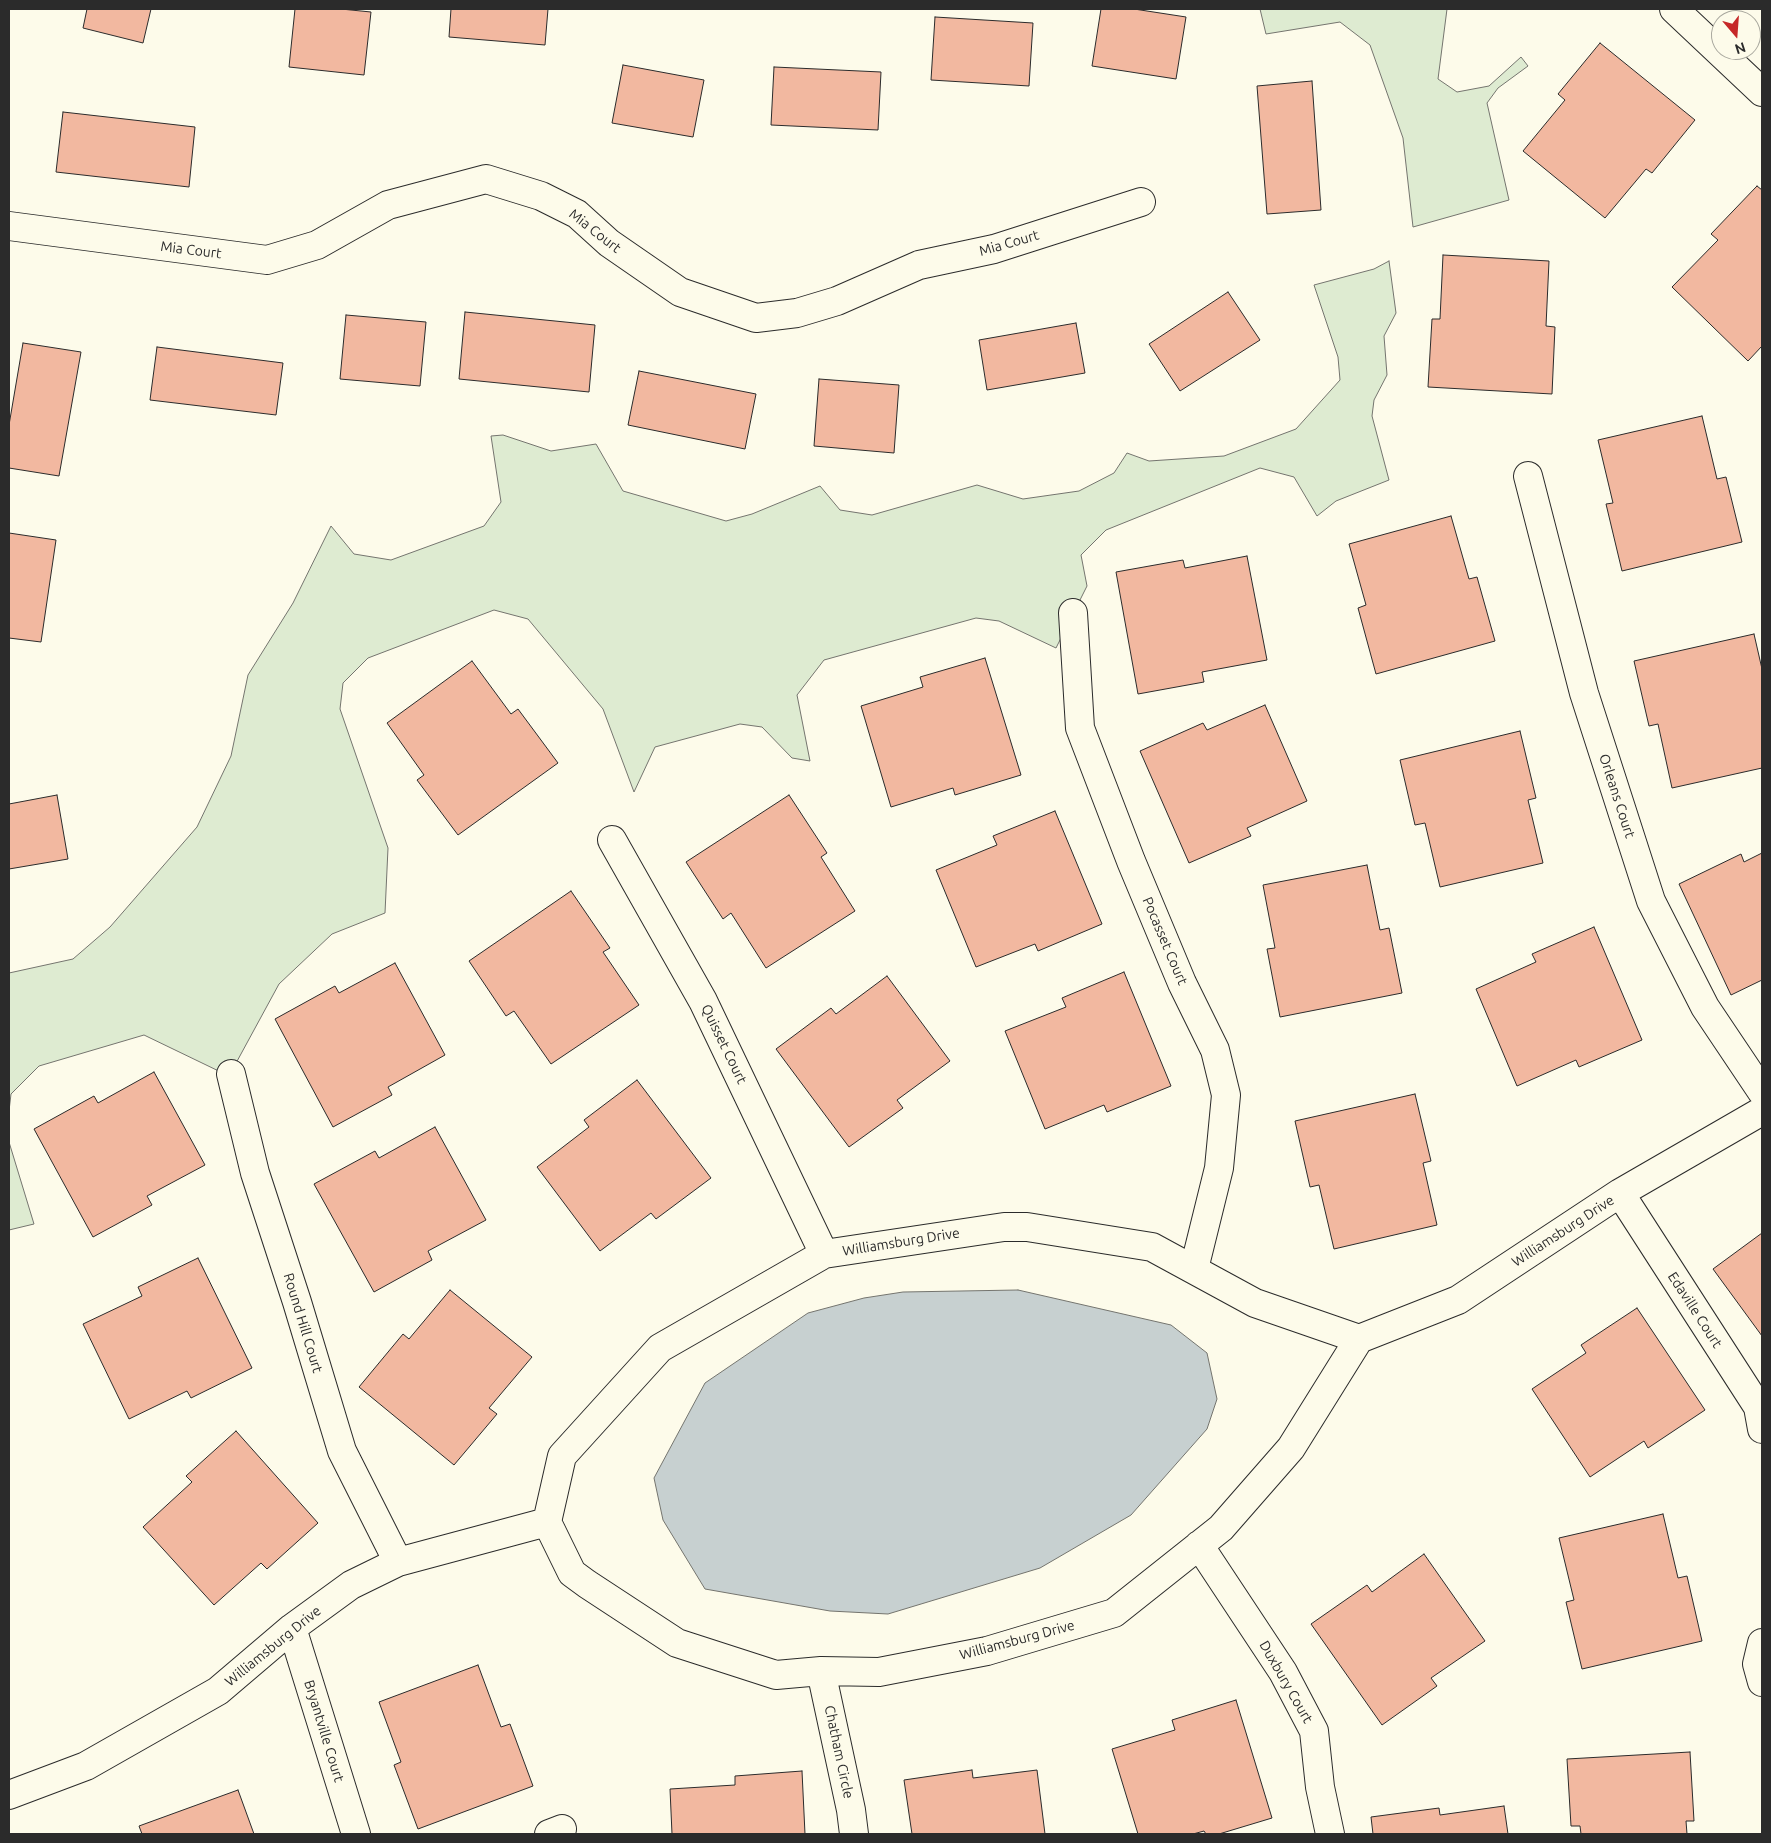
<!DOCTYPE html>
<html>
<head>
<meta charset="utf-8">
<style>
  body { margin:0 }
  #map { position:relative; width:1771px; height:1843px; overflow:hidden; background:#fdfbea; font-family:Ubuntu,sans-serif }
  canvas { display:block }
  .frame { position:absolute; inset:0; border:10px solid #2b2b2b; pointer-events:none }
  .north { position:absolute; left:1711px; top:10px; width:50px; height:50px; box-sizing:border-box; background:#fdfbea; border:1px solid #a9a89e; border-radius:50%; rotate:162deg; font-size:14px; font-weight:700; line-height:20px; text-align:center; color:#2b2b2b }
  .north::after { content:''; display:block; margin:auto; width:18px; height:22px; background:#c62828; clip-path:polygon(50% 0,100% 100%,50% 72%,0 100%) }
</style>
</head>
<body>
<div id="map">
<canvas width="1771" height="1843"></canvas>
<div class="frame"></div>
<div class="north">N</div>
</div>
<script>
const context = document.querySelector('canvas').getContext('2d');
context.lineJoin = 'round';
function paint(path, color) { context.fillStyle = color; context.fill(path, 'evenodd'); }
const shape = rows => new Path2D(rows.map(r => 'M' + r).join(''));
function stroke(path, color, width, dash) { context.strokeStyle = color; context.lineWidth = width; context.lineCap = dash ? 'butt' : 'round'; context.setLineDash(dash || []); context.stroke(path); }
function drawText(font, color, halo, rows, align = 'center') {
  context.font = font + ' Ubuntu,sans-serif'; context.lineWidth = 4; context.setLineDash([]); context.textBaseline = 'middle'; context.strokeStyle = halo; context.fillStyle = color; for (const [text, x, y, turn = 0] of rows) {
    context.save(); context.translate(x, y); context.rotate((+turn || 0) * Math.PI / 180); context.textAlign = isNaN(turn) ? turn : align; if (halo) context.strokeText(text, 0, 0); context.fillText(text, 0, 0); context.restore();
  }
}
const green = shape([
  [1260,9,1447,9,1438,79,1457,92,1489,86,1521,57,1528,66,1498,88,1487,103,1509,200,1413,227,1403,138,1370,45,1340,22,1266,34,1260,9],
  [1389,261,1396,313,1384,336,1387,375,1374,400,1372,416,1389,480,1336,501,1317,516,1294,477,1260,468,1106,530,1081,555,1087,586,1056,648,999,621,976,618,824,660,797,695,810,761,792,758,762,727,740,724,655,747,634,792,603,709,528,619,494,610,368,658,343,683,340,709,388,848,385,913,332,934,279,984,229,1076,144,1035,39,1066,11,1094,9,1111,9,973,73,959,110,927,197,827,231,756,248,675,293,603,331,526,354,554,391,560,484,526,501,502,491,436,503,435,551,451,596,444,623,491,726,521,752,514,820,486,840,510,872,515,977,485,1023,499,1079,491,1114,473,1127,453,1149,461,1224,456,1296,429,1340,380,1338,357,1314,285,1374,269,1389,261],
  [9,1142,34,1224,9,1230,9,1142]
]);
paint(green, '#deebd1');
stroke(green, '#74746e', 1);
const water = shape([
  [1018,1290,1171,1325,1207,1353,1217,1399,1207,1429,1131,1515,1040,1568,888,1614,830,1611,705,1589,663,1520,654,1478,705,1383,808,1313,864,1298,903,1292,1018,1290]
]);
paint(water, '#c7d0d0');
stroke(water, '#74746e', 1);
const building = shape([
  [87,9,151,9,143,43,83,28,87,9],
  [295,9,341,9,371,12,364,75,289,67,295,9],
  [451,9,548,9,545,45,449,37,451,9],
  [1101,9,1134,9,1186,17,1176,79,1092,66,1101,9],
  [935,17,1033,23,1029,86,931,80,935,17],
  [1600,43,1695,120,1652,173,1646,169,1605,218,1523,151,1565,100,1558,94,1600,43],
  [623,65,704,80,693,137,612,123,623,65],
  [774,67,881,72,878,130,771,125,774,67],
  [1312,81,1321,210,1267,214,1257,86,1312,81],
  [63,112,195,127,189,187,56,172,63,112],
  [1757,186,1762,190,1762,346,1748,361,1672,287,1718,240,1711,234,1757,186],
  [1443,255,1549,261,1546,326,1555,327,1552,394,1428,387,1432,319,1440,319,1443,255],
  [1228,292,1260,340,1180,391,1149,344,1228,292],
  [465,312,595,325,589,392,459,379,465,312],
  [346,315,426,322,420,386,340,379,346,315],
  [1076,323,1085,373,987,390,979,340,1076,323],
  [23,343,81,352,59,476,9,468,9,425,23,343],
  [157,347,283,363,276,415,150,400,157,347],
  [639,371,756,394,745,449,628,425,639,371],
  [819,379,899,385,894,453,814,446,819,379],
  [1702,416,1717,479,1726,477,1742,542,1622,571,1606,504,1613,503,1598,440,1702,416],
  [1451,516,1469,579,1477,577,1495,641,1376,674,1358,608,1366,605,1349,544,1451,516],
  [9,533,56,540,41,642,9,638,9,533],
  [1247,556,1267,660,1202,672,1204,682,1138,694,1116,572,1183,560,1185,568,1247,556],
  [1754,634,1762,669,1762,768,1672,788,1658,724,1649,726,1634,661,1754,634],
  [985,658,1021,775,955,795,953,788,891,807,861,706,923,687,920,677,985,658],
  [472,661,511,714,518,709,558,763,458,835,417,780,424,775,387,723,472,661],
  [1265,705,1307,801,1247,828,1251,836,1189,863,1140,751,1203,723,1207,730,1265,705],
  [1520,731,1536,798,1528,800,1543,863,1440,887,1425,823,1415,825,1400,760,1520,731],
  [57,795,68,859,9,869,9,804,57,795],
  [789,795,827,853,821,857,855,911,766,968,731,913,723,919,686,862,789,795],
  [1055,811,1102,924,1038,951,1035,944,976,967,936,870,997,845,993,836,1055,811],
  [1762,853,1762,980,1731,995,1679,884,1741,854,1744,862,1762,853],
  [1367,865,1380,930,1389,928,1402,993,1280,1017,1267,949,1275,948,1263,885,1367,865],
  [571,891,610,948,603,952,639,1005,551,1064,514,1011,506,1016,469,961,571,891],
  [1594,927,1642,1040,1579,1067,1576,1060,1517,1086,1476,989,1536,962,1532,954,1594,927],
  [395,963,445,1055,388,1087,392,1095,333,1127,275,1019,335,986,339,993,395,963],
  [1124,972,1171,1086,1107,1112,1104,1105,1045,1129,1005,1031,1066,1007,1062,998,1124,972],
  [887,976,950,1061,897,1100,903,1108,849,1147,776,1049,831,1008,836,1014,887,976],
  [154,1072,205,1165,147,1196,152,1205,93,1237,34,1129,94,1096,98,1103,154,1072],
  [637,1080,711,1178,656,1219,651,1213,600,1251,537,1167,589,1127,584,1120,637,1080],
  [1415,1094,1431,1161,1423,1163,1437,1225,1334,1249,1319,1185,1310,1187,1295,1121,1415,1094],
  [435,1127,486,1220,428,1251,432,1260,374,1292,314,1184,375,1151,379,1158,435,1127],
  [1762,1233,1762,1336,1713,1269,1762,1233],
  [198,1258,252,1368,191,1398,187,1391,129,1419,83,1324,142,1296,138,1287,198,1258],
  [450,1290,532,1357,489,1408,497,1414,454,1465,359,1387,403,1334,409,1339,450,1290],
  [1637,1308,1705,1410,1648,1448,1644,1441,1590,1477,1532,1389,1586,1353,1581,1345,1637,1308],
  [236,1431,318,1523,267,1569,261,1563,214,1605,143,1527,192,1482,186,1476,236,1431],
  [1663,1514,1678,1578,1687,1576,1702,1641,1582,1669,1566,1602,1574,1600,1559,1538,1663,1514],
  [1424,1554,1485,1641,1431,1678,1437,1686,1382,1725,1311,1624,1367,1585,1372,1592,1424,1554],
  [478,1665,501,1727,510,1724,533,1786,418,1829,394,1765,401,1762,379,1702,478,1665],
  [1236,1700,1272,1818,1219,1834,1206,1834,1204,1831,1193,1834,1138,1834,1112,1749,1175,1730,1172,1720,1236,1700],
  [1690,1752,1694,1821,1686,1821,1687,1834,1581,1834,1580,1826,1571,1826,1567,1759,1690,1752],
  [972,1770,973,1778,1037,1770,1045,1834,912,1834,904,1780,972,1770],
  [802,1771,805,1834,672,1834,670,1789,735,1785,735,1776,802,1771],
  [238,1790,254,1834,142,1834,139,1826,238,1790],
  [1504,1806,1508,1834,1373,1834,1371,1817,1439,1808,1440,1815,1504,1806]
]);
paint(building, '#f2b8a0');
stroke(building, '#2b2b2b', 1);
const street = shape([
  [1674,9,1762,92],
  [9,226,267,260,317,245,388,205,486,179,541,196,577,214,609,243,680,292,756,318,797,313,837,301,919,265,994,249,1141,202],
  [1528,476,1584,693,1651,901,1705,1007,1762,1092],
  [1073,613,1080,728,1131,861,1182,983,1215,1050,1226,1095,1219,1168,1194,1269],
  [612,840,703,1001,824,1254],
  [231,1074,255,1173,297,1302,342,1451,398,1562],
  [1620,1193,1758,1407,1762,1429],
  [1359,1339,1255,1303,1152,1247,1027,1227,1004,1227,824,1254,660,1348,562,1456,547,1522,572,1573,587,1584,677,1643,776,1675,821,1671,879,1672,987,1651,1114,1613,1221,1528,1291,1448,1359,1339,1458,1300,1620,1193,1762,1111],
  [1199,1545,1283,1672,1314,1731,1320,1787,1330,1834],
  [292,1628,356,1834],
  [1762,1643,1757,1664,1762,1682],
  [821,1671,851,1810,854,1834],
  [9,1795,86,1766,218,1691,292,1628,351,1585,398,1562,547,1522],
  [549,1834,562,1829]
]);
stroke(street, '#2b2b2b', 30);
stroke(street, '#fdfbea', 28);
drawText('14px', '#2b2b2b', '#fdfbea', [
  ["Mia Court",595,231,38],
  ["Mia Court",1009,243,-16],
  ["Mia Court",191,250,7],
  ["Orleans Court",1617,796,72],
  ["Pocasset Court",1165,941,67],
  ["Quisset Court",724,1044,64],
  ["Williamsburg Drive",1563,1231,-33],
  ["Williamsburg Drive",901,1242,-9],
  ["Edaville Court",1695,1310,57],
  ["Round Hill Court",303,1323,73],
  ["Williamsburg Drive",1017,1640,-15],
  ["Williamsburg Drive",273,1646,-39],
  ["Duxbury Court",1286,1682,60],
  ["Bryantville Court",324,1731,73],
  ["Chatham Circle",839,1752,78]
]);
</script>
</body>
</html>
